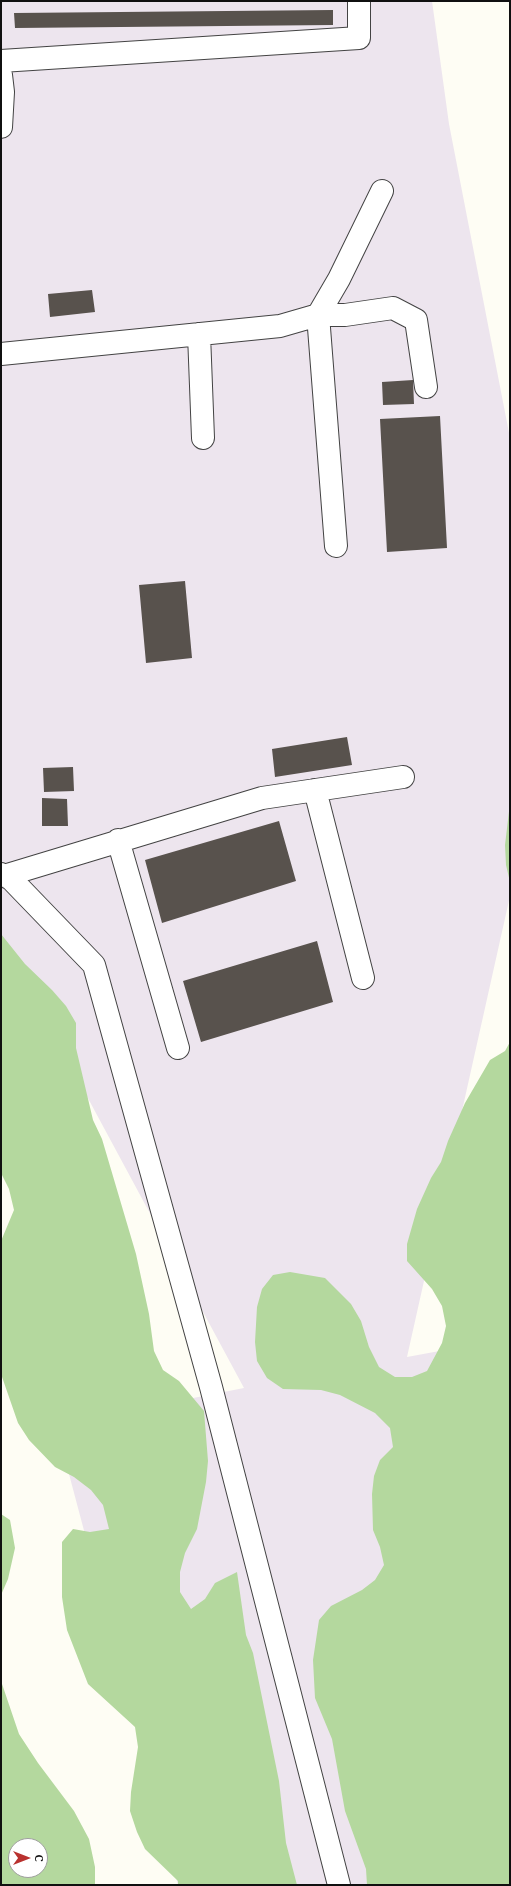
<!DOCTYPE html>
<html>
<head>
<meta charset="utf-8">
<style>
  body { margin:0 }
  #map { position:relative; width:511px; height:1886px; overflow:hidden; background:#fefdf4; font-family:"Noto Serif",serif }
  canvas { display:block }
  .frame { position:absolute; inset:0; border:2px solid #101010; pointer-events:none }
  .north { position:absolute; left:8px; top:1838px; width:40px; height:40px; box-sizing:border-box; background:#fff; border:1px solid #9f9f9f; border-radius:50%; rotate:90deg; font-size:11px; font-weight:700; line-height:16px; text-align:center; color:#101010 }
  .north::after { content:''; display:block; margin:auto; width:14px; height:18px; background:#b9322f; clip-path:polygon(50% 0,100% 100%,50% 72%,0 100%) }
</style>
</head>
<body>
<div id="map">
<canvas width="511" height="1886"></canvas>
<div class="frame"></div>
<div class="north">С</div>
</div>
<script>
const context = document.querySelector('canvas').getContext('2d');
context.lineJoin = 'round';
function paint(path, color) { context.fillStyle = color; context.fill(path, 'evenodd'); }
const shape = rows => new Path2D(rows.map(r => 'M' + r).join(''));
function stroke(path, color, width, dash) { context.strokeStyle = color; context.lineWidth = width; context.lineCap = dash ? 'butt' : 'round'; context.setLineDash(dash || []); context.stroke(path); }
paint(shape([
  [1,1,432,1,449,124,510,438,510,896,407,1357,510,1338,510,1885,178,1885,56,1425,244,1388,48,1024,1,959]
]), '#ede5ee');
paint(shape([
  [510,803,510,882,506,865,505,845],
  [1,934,25,964,52,990,66,1006,76,1023,76,1048,93,1120,102,1139,136,1254,149,1314,154,1351,163,1370,179,1381,204,1411,208,1461,206,1482,197,1529,185,1553,180,1572,180,1592,191,1609,205,1599,215,1583,237,1572,246,1635,253,1653,279,1781,286,1843,297,1885,178,1885,178,1881,145,1849,137,1832,130,1811,131,1792,138,1747,135,1727,88,1684,67,1630,62,1597,62,1542,73,1529,90,1532,109,1529,103,1505,91,1490,74,1477,55,1467,29,1440,18,1423,1,1374,1,1241,14,1210,9,1189,1,1173],
  [510,1042,510,1885,367,1885,366,1869,345,1811,332,1739,315,1698,313,1660,319,1620,331,1606,362,1590,375,1580,384,1565,380,1547,373,1530,372,1494,374,1476,380,1460,393,1447,390,1428,375,1413,340,1395,321,1390,283,1389,267,1378,257,1361,255,1342,257,1307,262,1289,273,1275,290,1272,325,1278,351,1304,361,1321,369,1347,379,1367,395,1377,412,1377,427,1371,442,1343,446,1326,442,1306,432,1289,407,1261,407,1244,417,1209,431,1178,441,1162,448,1141,465,1103,490,1060,505,1051],
  [1,1514,10,1520,15,1548,8,1579,1,1595],
  [1,1681,19,1734,38,1763,74,1811,89,1839,95,1867,95,1885,1,1885],
  [16,1846,40,1846,40,1870,16,1870]
]), '#b4d89e');
paint(shape([
  [333,10,333,25,15,28,14,13],
  [92,290,95,312,50,317,48,294],
  [413,380,414,404,383,405,382,382],
  [440,416,447,548,387,552,380,419],
  [185,581,192,658,146,663,139,585],
  [347,737,352,765,275,777,272,749],
  [73,767,74,791,44,792,43,768],
  [42,798,67,799,68,826,42,826],
  [279,821,296,881,162,923,145,860],
  [317,941,333,1002,201,1042,183,981]
]), '#58524d');
const minor = shape([
  [1,61,359,38,359,1],
  [1,75,3,92,1,127],
  [318,315,345,315,393,308,416,320,426,387],
  [318,315,339,279,382,191],
  [199,334,203,438],
  [1,354,280,326,318,315,336,546],
  [315,790,363,978],
  [118,840,178,1048],
  [1,874,11,879,94,965,211,1387,339,1885],
  [4,876,262,798,403,777]
]);
stroke(minor, '#434343', 24);
stroke(minor, '#fff', 22);
</script>
</body>
</html>
